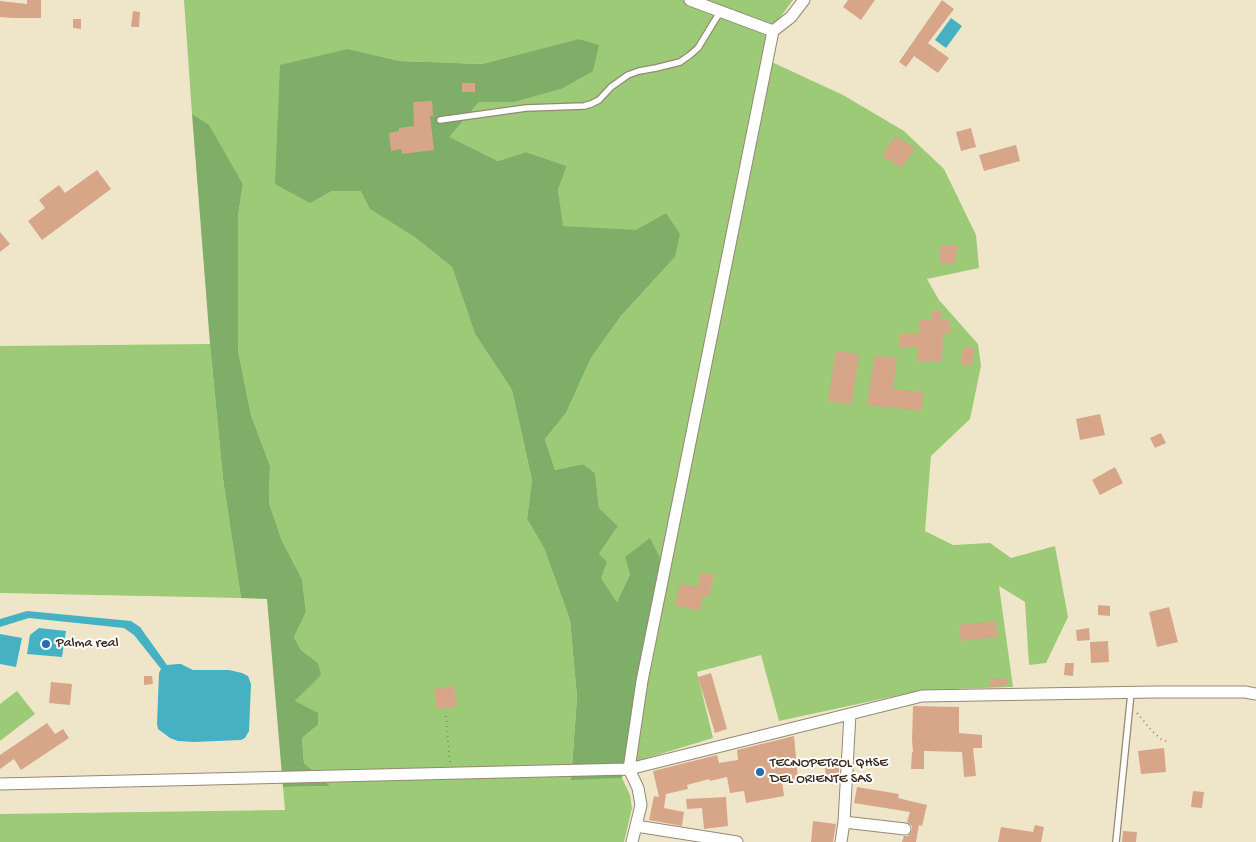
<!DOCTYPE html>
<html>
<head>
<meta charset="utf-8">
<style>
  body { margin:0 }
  canvas { display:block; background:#efe6ca }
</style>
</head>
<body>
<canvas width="1256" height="842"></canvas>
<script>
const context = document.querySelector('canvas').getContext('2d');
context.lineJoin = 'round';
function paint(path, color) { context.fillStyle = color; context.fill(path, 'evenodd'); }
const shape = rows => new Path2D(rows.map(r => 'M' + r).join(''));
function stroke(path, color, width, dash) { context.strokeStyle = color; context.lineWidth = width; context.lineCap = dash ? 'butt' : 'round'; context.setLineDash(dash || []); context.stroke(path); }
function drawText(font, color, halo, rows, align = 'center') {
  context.font = font + ' "Gochi Hand",sans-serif'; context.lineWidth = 4; context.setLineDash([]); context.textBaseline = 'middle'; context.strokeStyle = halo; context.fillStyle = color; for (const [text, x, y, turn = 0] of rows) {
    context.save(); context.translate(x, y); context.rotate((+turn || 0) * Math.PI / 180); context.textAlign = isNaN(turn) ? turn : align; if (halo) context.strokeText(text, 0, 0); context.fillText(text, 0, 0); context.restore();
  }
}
paint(shape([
  [184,0,793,0,767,35,763,58,843,95,904,131,944,169,976,235,979,268,927,279,939,300,978,344,981,366,970,419,931,456,925,531,953,545,990,543,1011,558,1055,546,1068,617,1046,663,1029,665,1025,602,999,586,1013,687,923,690,779,721,761,655,697,672,713,738,624,765,630,574,617,602,601,578,599,554,618,526,599,508,595,473,583,464,555,470,545,439,566,413,591,358,621,316,675,257,666,213,636,231,562,226,558,190,567,166,526,152,498,161,448,137,479,102,515,102,561,89,578,39,482,64,400,61,348,49,309,203,332,191,361,191,452,267,475,334,512,390,532,480,527,519,544,548,570,620,577,697,571,779,622,778,630,795,632,808,624,842,0,842,0,814,285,810,283,787,329,786,304,763,302,738,318,725,295,701,320,675,318,663,301,650,294,637,306,612,302,579,282,541,269,503,270,466,251,415,238,350,238,216,243,184,209,126,192,114],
  [210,344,223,479,241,598,0,593,0,346],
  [17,691,35,714,0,741,0,704]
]), '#9dca77');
paint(shape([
  [578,39,599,45,593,71,561,89,515,102,479,102,449,137,498,161,526,152,567,166,558,190,563,226,636,230,666,213,680,234,675,257,621,316,591,358,566,413,545,439,555,470,583,464,595,473,599,508,618,526,599,554,607,562,601,578,617,602,630,574,625,557,650,538,661,560,638,681,622,778,571,780,577,697,570,620,544,548,527,519,532,480,512,390,475,334,452,267,415,237,370,209,361,191,332,191,310,203,275,184,280,65,348,49,400,61,482,64],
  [192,114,209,125,243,184,238,216,238,350,251,415,270,466,269,503,282,541,302,579,306,612,294,637,301,650,318,663,321,675,295,701,318,713,318,725,302,738,304,763,330,786,283,787,267,599,241,598,223,479,210,344]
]), '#7eae68');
paint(shape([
  [951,18,962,26,946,48,935,40],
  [27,611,131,621,140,627,167,665,177,664,181,664,193,670,229,670,242,673,248,676,251,684,249,731,245,738,241,740,194,742,178,741,170,738,158,729,157,724,159,673,161,669,134,635,124,628,29,618,0,627,0,619],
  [39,628,66,631,62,657,27,654,30,635],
  [0,634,22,638,16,667,0,664]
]), '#45b1c3');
paint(shape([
  [27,0,41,0,41,18,13,18,0,17,0,1,27,4],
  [848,0,875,0,861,20,843,7],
  [942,0,954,9,928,43,949,58,938,73,914,56,906,67,899,62],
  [133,11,140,12,139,27,131,27],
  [73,19,81,19,81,29,73,28],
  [462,83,475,83,475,92,462,92],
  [432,101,433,116,430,116,434,150,402,154,401,149,391,151,389,133,399,131,399,128,414,126,413,102],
  [971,128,976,147,961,151,956,132],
  [895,136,915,148,902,168,882,156],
  [1016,145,1020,161,984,171,979,155],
  [97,170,111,189,42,240,28,221,45,208,39,200,59,185,65,193],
  [0,232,10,244,0,252],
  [940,245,957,246,956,264,939,263],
  [932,310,942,311,942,320,949,320,949,333,943,333,942,362,918,362,918,348,900,348,900,334,919,334,920,320,932,320],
  [964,347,975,349,971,366,960,364],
  [836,351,859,354,852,404,828,401],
  [875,355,897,358,893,389,923,392,922,411,867,405],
  [1100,414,1105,435,1080,440,1076,419],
  [1161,433,1166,443,1155,448,1150,438],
  [1115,467,1123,483,1100,495,1092,480],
  [701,572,714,575,709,597,703,596,700,611,675,605,680,584,698,587],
  [1098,605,1110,606,1110,616,1098,615],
  [1169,607,1178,642,1157,647,1149,612],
  [996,621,998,637,961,641,959,625],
  [1089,628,1090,640,1077,641,1076,630],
  [1108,641,1109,662,1091,663,1090,642],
  [1065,663,1074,663,1073,676,1064,675],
  [711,673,727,729,715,733,698,677],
  [144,676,152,676,153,684,144,685],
  [1007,678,1008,686,989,687,989,679],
  [51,682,72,684,70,705,49,703],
  [454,686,457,707,436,709,434,689],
  [913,706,959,707,959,733,982,735,982,748,973,748,976,776,964,777,962,752,924,751,924,769,911,769,912,752,913,752,912,740],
  [47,723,55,734,63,729,69,738,21,770,14,759,0,769,0,755],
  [794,736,798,779,782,781,784,796,746,803,744,791,730,793,727,777,710,781,709,779,687,785,688,789,666,794,664,808,684,812,682,826,649,820,654,796,659,797,653,771,717,755,719,763,738,760,737,750],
  [1164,748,1166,772,1141,774,1138,751],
  [839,766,839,777,826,778,825,768],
  [857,787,899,794,898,798,927,805,922,826,919,825,916,842,902,842,904,836,908,836,912,830,912,826,907,822,910,812,854,803],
  [1193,791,1204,792,1202,808,1191,807],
  [726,797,728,826,704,829,702,808,687,809,686,799],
  [813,821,836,824,833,842,811,842],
  [1035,825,1044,827,1041,842,998,842,1001,827,1033,832],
  [1123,831,1137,832,1136,842,1122,842]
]), '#d7a688');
const service = shape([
  [440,120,526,108,584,106,591,104,599,100,611,87,628,75,639,71,656,68,680,62,690,55,698,48,720,12],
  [1116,842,1131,693]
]);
const minor = shape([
  [690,0,773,31,791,17,804,0],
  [0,784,629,769,922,696,1154,692,1245,692,1256,694],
  [844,822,905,829],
  [636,826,737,842],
  [632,842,641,805,638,788,629,769,642,681,773,31],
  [841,842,844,822,850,714]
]);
stroke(service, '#958874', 8);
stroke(minor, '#958874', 13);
stroke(shape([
  [1137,713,1152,731,1161,739,1166,741],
  [446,716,450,763]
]), '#958874', 2, [1, 4]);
stroke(service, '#fff', 5.5);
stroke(minor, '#fff', 11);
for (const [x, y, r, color] of [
  [46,644,5,"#1f6fb2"],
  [760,772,5,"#1f6fb2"]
]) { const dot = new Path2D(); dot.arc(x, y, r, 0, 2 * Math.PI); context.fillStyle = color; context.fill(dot); stroke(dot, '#fff', 2); }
drawText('14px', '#3b2a1e', '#fff', [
  ["Palma real",56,644],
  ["TECNOPETROL QHSE",770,764],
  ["DEL ORIENTE SAS",770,780]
], 'left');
</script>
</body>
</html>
